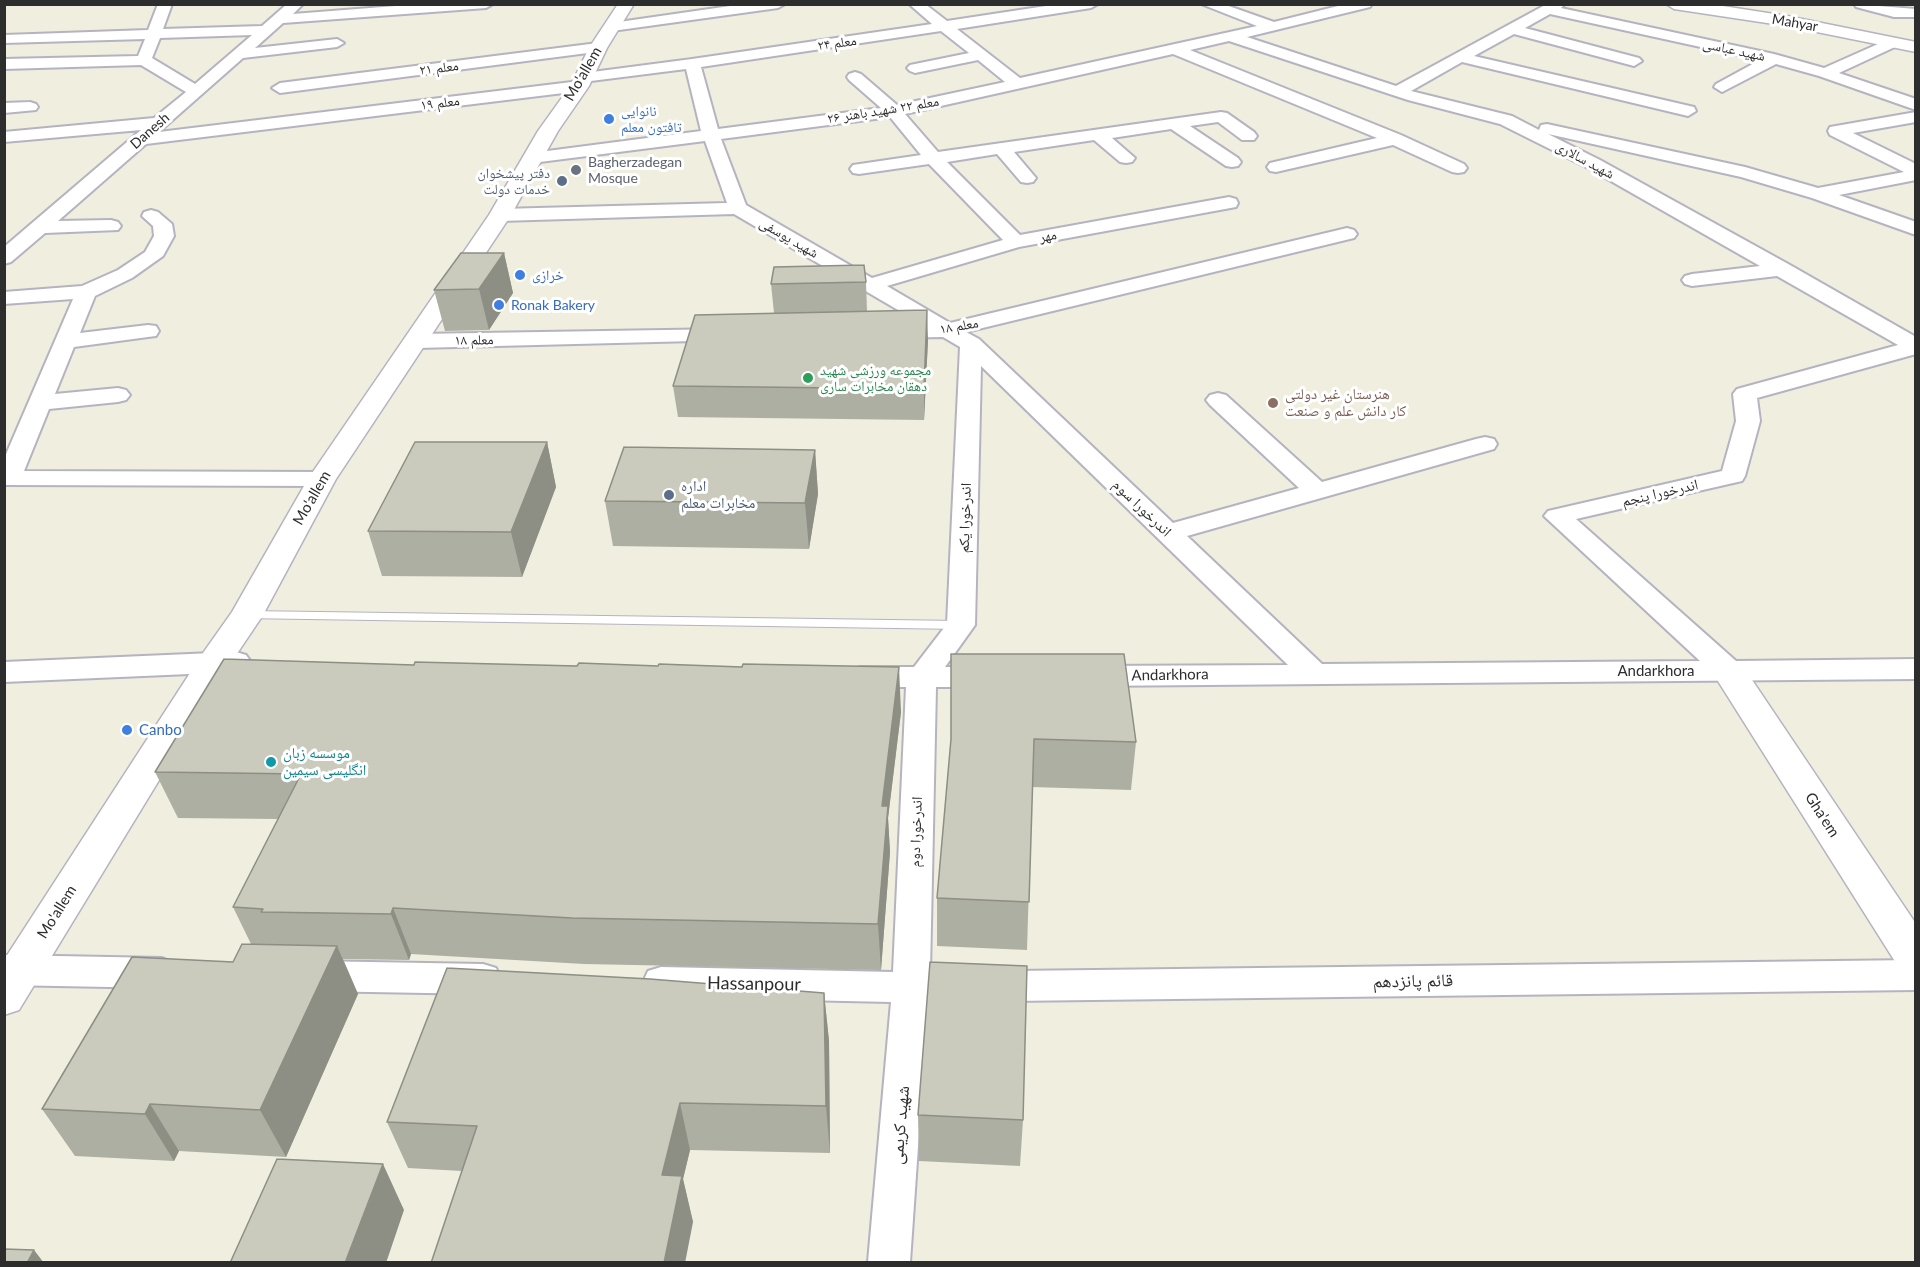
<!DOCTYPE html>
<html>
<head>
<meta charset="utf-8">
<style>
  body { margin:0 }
  #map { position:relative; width:1920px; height:1267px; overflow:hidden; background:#efeedf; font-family:Lato,sans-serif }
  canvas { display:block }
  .frame { position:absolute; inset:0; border:6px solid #2d2d2d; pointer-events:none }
</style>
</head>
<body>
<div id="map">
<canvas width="1920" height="1267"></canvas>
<div class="frame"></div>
</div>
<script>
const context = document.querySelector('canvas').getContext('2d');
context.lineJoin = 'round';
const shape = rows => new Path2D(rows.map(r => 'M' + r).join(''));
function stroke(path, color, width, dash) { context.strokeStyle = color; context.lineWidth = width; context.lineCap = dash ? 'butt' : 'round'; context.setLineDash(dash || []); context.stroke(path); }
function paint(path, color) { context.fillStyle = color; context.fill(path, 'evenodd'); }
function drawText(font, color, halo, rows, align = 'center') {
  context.font = font + ' Lato,"Noto Naskh Arabic",sans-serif'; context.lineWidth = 6; context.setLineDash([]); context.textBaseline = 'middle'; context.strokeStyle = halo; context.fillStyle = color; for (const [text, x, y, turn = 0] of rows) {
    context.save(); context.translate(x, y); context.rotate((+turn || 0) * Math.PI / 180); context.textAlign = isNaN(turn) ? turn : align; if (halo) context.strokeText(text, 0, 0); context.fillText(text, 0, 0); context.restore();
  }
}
const lane = shape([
  [247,611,961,621,968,625,961,629,242,618,240,615,247,611]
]);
const street = shape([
  [158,4,172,4,163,29,262,26,287,4,303,4,293,14,421,4,493,4,486,8,283,23,255,48,337,39,344,43,337,47,243,58,159,132,580,81,588,86,580,91,146,144,58,221,111,220,118,222,121,226,118,230,45,233,11,262,4,264,4,247,141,130,4,142,4,132,154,118,186,92,141,65,4,69,4,59,138,56,145,39,4,43,4,35,148,30,158,4],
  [252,35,195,84,152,58,160,38,252,35],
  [744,4,785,4,778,8,612,31,605,27,612,23,744,4],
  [909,4,925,4,947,21,1059,4,1098,4,1091,8,957,29,1020,78,1257,26,1201,4,1223,4,1274,22,1346,4,1372,4,1370,7,1247,37,1396,86,1547,4,1565,4,1561,8,1774,54,1824,68,1887,40,1897,40,1899,43,1897,46,1839,73,1916,99,1916,110,1819,76,1776,64,1722,92,1714,87,1716,84,1760,60,1550,14,1525,28,1639,58,1642,61,1634,66,1514,34,1474,56,1694,107,1696,111,1688,116,1462,62,1411,91,1512,116,1539,130,1541,125,1547,124,1745,167,1818,188,1904,172,1830,135,1828,131,1830,127,1916,112,1916,122,1853,133,1916,164,1916,180,1839,195,1916,222,1916,235,1812,198,1741,177,1548,134,1600,160,1790,265,1916,337,1916,354,1757,398,1760,421,1745,476,1742,481,1576,519,1736,661,1916,659,1916,679,1089,686,1079,683,1074,676,1079,669,1089,666,1288,665,981,366,975,625,945,667,989,667,999,670,1004,677,999,684,989,687,936,687,930,972,1916,960,1916,990,928,1002,910,1262,868,1262,891,1002,661,997,648,993,643,982,648,971,661,967,893,972,906,687,861,687,851,684,846,677,851,670,861,667,914,667,947,624,960,347,943,337,890,338,882,337,879,332,882,327,922,324,734,214,500,221,493,219,491,215,493,211,500,209,727,203,705,141,532,163,526,162,523,158,526,154,532,153,701,131,686,69,583,82,575,77,577,74,692,59,932,24,909,4],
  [941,31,969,53,910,65,907,68,910,71,915,73,978,60,1005,82,897,105,861,74,855,72,849,74,847,77,849,80,881,108,718,129,701,67,941,31],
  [1229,41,1408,100,1500,124,1588,168,1760,266,1692,274,1685,276,1682,280,1685,284,1692,286,1777,276,1898,345,1737,389,1733,394,1736,421,1722,471,1548,511,1544,516,1700,661,1322,664,1187,536,1494,449,1497,444,1494,439,1485,437,1476,439,1322,482,1226,395,1218,393,1210,395,1206,400,1210,405,1299,488,1173,523,979,339,966,332,1354,238,1357,234,1354,230,1347,228,950,323,887,286,1019,247,1236,207,1238,203,1236,199,1229,197,1020,235,947,162,997,154,1021,182,1027,183,1033,182,1036,178,1014,152,1094,140,1120,162,1126,163,1132,162,1135,158,1112,138,1171,129,1226,166,1232,167,1238,166,1241,162,1238,158,1190,126,1218,122,1242,140,1254,140,1257,136,1254,132,1227,113,1221,112,938,152,905,114,1173,54,1377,138,1270,163,1267,167,1270,171,1276,172,1393,145,1452,172,1458,173,1464,172,1467,168,1464,164,1401,135,1190,50,1229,41],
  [890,117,921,155,853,165,850,169,853,173,859,174,929,164,1003,240,872,278,746,205,721,139,890,117],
  [1854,4,1916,9,1916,17,1894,17,1856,7,1854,4],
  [598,43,603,45,606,48,603,51,280,93,272,88,280,83,598,43],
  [30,102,36,104,38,107,36,110,4,113,4,103,30,102],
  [151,210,158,212,172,224,174,236,163,256,132,278,95,296,80,333,148,325,156,326,159,331,156,336,148,337,74,347,55,394,118,388,126,390,130,395,126,400,118,402,49,409,24,471,322,472,331,474,334,479,331,484,322,486,4,485,4,459,73,299,4,304,4,292,82,286,118,270,145,252,154,236,153,226,142,216,144,212,151,210],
  [727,329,735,330,738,335,735,340,417,348,409,346,406,341,409,336,417,334,727,329],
  [236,652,246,655,251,662,246,669,236,672,4,682,4,662,236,652],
  [4,955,162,958,175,963,180,973,175,983,162,988,4,985,4,955],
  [313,961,483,964,496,968,501,979,496,990,483,994,313,991,300,987,295,976,300,965,313,961]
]);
const secondary = shape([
  [618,4,634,4,607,48,589,86,558,131,511,215,336,479,263,615,228,667,19,1010,4,1015,4,960,203,653,232,612,308,479,489,215,538,131,571,85,589,48,618,4],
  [1666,4,1710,4,1787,16,1916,42,1916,52,1787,26,1674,9,1666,4],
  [1728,659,1740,662,1916,924,1916,976,1901,971,1711,670,1716,662,1728,659]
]);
stroke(lane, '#b6b3c1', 2);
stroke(street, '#b6b3c1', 4);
stroke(secondary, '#b6b3c1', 3);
paint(lane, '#fff');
paint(street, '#fff');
paint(secondary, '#fff');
paint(shape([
  [504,253,513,293,489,330,445,331,434,290],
  [866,282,867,311,928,340,924,420,678,417,673,386,774,313,771,284],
  [547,442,556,487,522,577,382,576,368,531],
  [815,450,818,494,809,549,613,546,605,501],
  [951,654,1136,742,1131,790,1032,787,1027,950,937,946,937,898,951,739],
  [901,712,888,818,890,852,881,970,584,964,411,954,409,960,343,959,358,994,286,1157,179,1151,174,1161,75,1156,42,1109,233,962,251,944,233,907,278,819,178,818,155,772],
  [824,993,829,1041,830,1153,690,1150,683,1179,693,1222,462,1171,408,1168,387,1122],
  [918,1115,1023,1120,1020,1166,919,1161]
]), '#aeafa3');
paint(shape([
  [504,253,513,293,489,330,479,289],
  [927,310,928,340,924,420,924,389],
  [547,442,556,487,522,577,511,532],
  [815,450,818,494,809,549,805,503],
  [899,667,901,712,888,818,890,852,881,970,878,924,882,806],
  [393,908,411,954,409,960,391,914],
  [337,946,358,994,286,1157,260,1110],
  [824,993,829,1041,830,1153,826,1106],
  [680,1103,690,1150,683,1179,693,1222,685,1263,664,1263,662,1175],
  [150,1104,179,1151,174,1161,145,1114],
  [383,1164,404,1210,386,1263,345,1263],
  [34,1250,44,1263,27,1263]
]), '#8d8e84');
const building = shape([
  [461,253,504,253,479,289,434,290,461,253],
  [864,265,866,282,771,284,774,267,864,265],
  [927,310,924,389,673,386,695,315,927,310],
  [415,442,547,442,511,532,368,531,415,442],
  [624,447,815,450,805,503,605,501,624,447],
  [951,654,1124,654,1136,742,1034,739,1029,902,937,898,951,739,951,654],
  [224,659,414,665,415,662,577,666,579,663,658,666,659,664,742,667,743,664,899,667,882,806,888,806,878,924,572,918,393,908,391,914,261,912,263,909,233,907,301,774,155,772,224,659],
  [242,944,337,946,260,1110,150,1104,145,1114,42,1109,132,957,233,962,242,944],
  [930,962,1027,966,1023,1120,918,1115,930,962],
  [447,968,650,979,824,993,826,1106,680,1103,662,1175,682,1176,664,1263,431,1263,477,1126,387,1122,447,968],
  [277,1159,383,1164,345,1263,230,1263,277,1159],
  [4,1249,34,1250,27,1263,4,1263,4,1249]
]);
paint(building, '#cacbbd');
stroke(building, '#8d8e84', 1.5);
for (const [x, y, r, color] of [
  [609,119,6,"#3f7fe0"],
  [576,170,6,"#6b7280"],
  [562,181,6,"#5c6f8a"],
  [520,275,6,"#3f7fe0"],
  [499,305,6,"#3f7fe0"],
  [808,378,6,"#2e9e5b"],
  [1273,403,6,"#8d6e63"],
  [669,495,6,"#5c6f8a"],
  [127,730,6,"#3f7fe0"],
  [271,762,6,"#0f9aa8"]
]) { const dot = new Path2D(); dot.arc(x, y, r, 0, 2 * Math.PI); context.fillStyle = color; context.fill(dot); stroke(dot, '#fff', 2); }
drawText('14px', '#2d2d2d', '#fff', [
  ["Mahyar",1795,23,10],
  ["معلم ۲۴",837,43,-8],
  ["شهید عباسی",1734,50,12],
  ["معلم ۲۱",439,68,-7],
  ["معلم ۱۹",440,103,-7],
  ["معلم ۲۲ شهید باهنر ۲۶",883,110,-9],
  ["Danesh",150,131,-41],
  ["شهید سالاری",1585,160,28],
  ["مهر",1048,236,-10],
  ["شهید یوسفی",789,238,30],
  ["معلم ۱۸",959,326,-10],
  ["معلم ۱۸",474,340,-1]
]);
drawText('14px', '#366cbe', '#fff', [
  ["نانوایی",621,111],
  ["تافتون معلم",621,127],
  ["خرازی",532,275],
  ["Ronak Bakery",511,305]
], 'left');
drawText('14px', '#5b616d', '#fff', [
  ["Bagherzadegan",588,162],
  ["Mosque",588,178]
], 'left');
drawText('14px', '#4e5e75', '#fff', [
  ["دفتر پیشخوان",550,173],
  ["خدمات دولت",550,189]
], 'right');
drawText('14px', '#27864d', '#fff', [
  ["مجموعه ورزشی شهید",820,370],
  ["دهقان مخابرات ساری",820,386]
], 'left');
drawText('15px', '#2d2d2d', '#fff', [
  ["Mo'allem",583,74,-60],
  ["اندرخورا پنجم",1660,493,-13],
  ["Mo'allem",312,498,-60],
  ["اندرخورا سوم",1142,508,44],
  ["اندرخورا یکم",965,518,-88],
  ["Andarkhora",1656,671],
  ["Andarkhora",1170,675,-1],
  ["Gha'em",1822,815,57],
  ["اندرخورا دوم",916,832,-88],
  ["Mo'allem",57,912,-58]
]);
drawText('15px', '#785e54', '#fff', [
  ["هنرستان غیر دولتی",1285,394],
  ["کار دانش علم و صنعت",1285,411]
], 'left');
drawText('15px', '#4e5e75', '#fff', [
  ["اداره",681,486],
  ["مخابرات معلم",681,503]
], 'left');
drawText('15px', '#366cbe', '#fff', [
  ["Canbo",139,730]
], 'left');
drawText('15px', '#0d838f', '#fff', [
  ["موسسه زبان",283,753],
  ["انگلیسی سیمین",283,770]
], 'left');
drawText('18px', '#2d2d2d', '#fff', [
  ["قائم پانزدهم",1413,981,-1],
  ["Hassanpour",754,984,1],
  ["شهید کریمی",900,1125,-85]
]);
</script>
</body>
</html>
